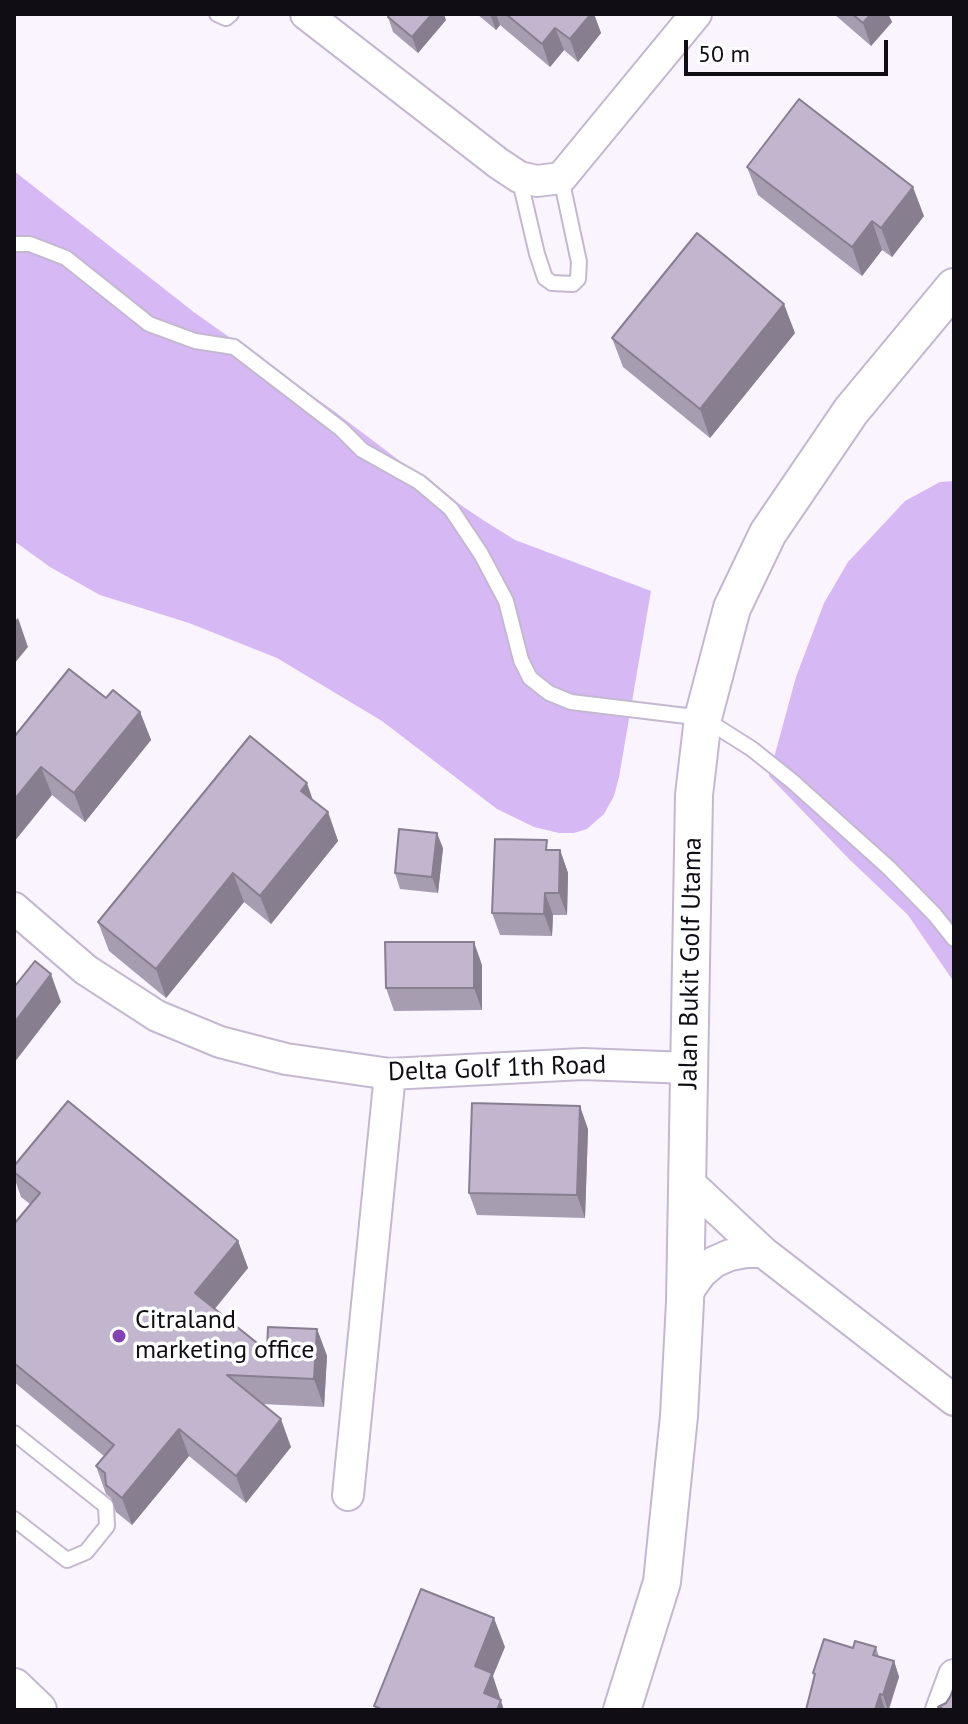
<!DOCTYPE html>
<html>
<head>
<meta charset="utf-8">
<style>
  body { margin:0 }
  #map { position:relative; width:968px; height:1724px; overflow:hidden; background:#f9f4fe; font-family:"PT Sans",sans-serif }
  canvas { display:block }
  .frame { position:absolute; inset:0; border:16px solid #110d15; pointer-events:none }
  .scale { position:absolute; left:684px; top:40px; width:204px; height:36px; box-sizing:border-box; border:4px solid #110d15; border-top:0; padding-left:10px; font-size:24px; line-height:28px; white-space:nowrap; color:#110d15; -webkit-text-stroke:6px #fff; paint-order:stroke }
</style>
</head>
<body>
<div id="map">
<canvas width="968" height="1724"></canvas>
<div class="frame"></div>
<div class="scale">50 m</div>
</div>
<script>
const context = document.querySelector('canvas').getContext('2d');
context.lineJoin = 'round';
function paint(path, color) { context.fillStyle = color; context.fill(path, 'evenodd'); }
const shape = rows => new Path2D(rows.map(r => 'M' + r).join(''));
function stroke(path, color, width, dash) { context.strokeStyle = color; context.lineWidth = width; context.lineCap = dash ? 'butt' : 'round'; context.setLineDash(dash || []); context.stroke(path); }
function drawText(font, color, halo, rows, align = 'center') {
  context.font = font + ' "PT Sans",sans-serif'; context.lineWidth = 7; context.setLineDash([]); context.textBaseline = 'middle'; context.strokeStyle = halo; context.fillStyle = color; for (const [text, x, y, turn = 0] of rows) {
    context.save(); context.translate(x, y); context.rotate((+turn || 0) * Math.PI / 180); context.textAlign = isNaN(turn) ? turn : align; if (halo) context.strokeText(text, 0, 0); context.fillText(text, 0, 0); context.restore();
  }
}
paint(shape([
  [14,171,195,313,331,409,437,489,483,520,515,540,651,591,619,777,614,796,604,814,587,829,574,833,559,833,534,827,497,809,382,721,277,658,189,623,100,595,50,567,14,541],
  [954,481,954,982,908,915,849,859,769,776,796,677,824,603,848,562,905,501,940,482]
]), '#d6b8f5');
const service = shape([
  [217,14,226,18,231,14],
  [519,177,537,254,545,278,552,283,573,284,578,279,579,262,561,178],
  [14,244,30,244,66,258,149,324,195,341,234,347,341,429,362,450,419,482,451,509,481,554,506,601,521,660,530,678,549,693,571,702,703,718,752,749,792,781,889,868,935,915,954,939],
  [14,1433,106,1506,107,1526,86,1552,67,1560,14,1519]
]);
const minor = shape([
  [306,14,498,163,519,177,537,181,561,178,696,14],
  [14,908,86,970,157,1016,220,1042,286,1059,390,1074,583,1064,688,1068],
  [686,1180,763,1252,954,1400],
  [685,1302,691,1287,701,1273,714,1262,730,1255,746,1252,763,1252],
  [348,1495,390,1074],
  [941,1710,954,1675]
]);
const tertiary = shape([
  [14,1687,38,1710],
  [622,1710,662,1582,679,1416,685,1302,694,795,703,718,732,608,768,533,851,411,954,287]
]);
stroke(service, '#c4b8d0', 18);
stroke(minor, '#c4b8d0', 34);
stroke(tertiary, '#c4b8d0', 40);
stroke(service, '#fff', 14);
stroke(minor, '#fff', 30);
stroke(tertiary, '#fff', 36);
paint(shape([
  [477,14,594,14,601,33,578,62,564,50,550,67,500,25,496,30],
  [834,14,888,14,892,22,871,46],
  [388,17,446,20,418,53,393,32],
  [747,167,924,216,892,257,882,250,862,276,758,195],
  [795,333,710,438,623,367,612,338],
  [106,698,140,712,151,740,85,822,52,795,14,737],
  [313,801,328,812,338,841,271,924,244,902,166,998,109,951,98,922],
  [443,848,438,893,400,889,395,873],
  [551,850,560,850,568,873,567,915,553,915,552,936,500,935,492,913],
  [482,965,482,1010,394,1011,386,988],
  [588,1129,585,1218,477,1215,469,1193],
  [14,1166,238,1241,248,1268,215,1309,267,1351,317,1329,327,1356,324,1407,262,1404,291,1447,246,1503,189,1456,132,1525,116,1512,111,1498,106,1494,96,1466,104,1456,14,1382,14,1224,30,1204,21,1197,14,1177],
  [876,1647,879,1657,894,1661,899,1677,889,1710,806,1710,815,1677,813,1673,853,1648]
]), '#a69db1');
paint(shape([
  [432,14,444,14,446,20,418,53,412,37],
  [490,14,496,14,500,25,496,30],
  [584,14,594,14,601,33,578,62,570,39],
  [871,14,888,14,892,22,871,46,863,23],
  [555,28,564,50,550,67,542,44],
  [913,187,924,216,892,257,881,228],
  [872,221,882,250,862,276,852,247],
  [784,304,795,333,710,438,700,409],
  [18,618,28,647,14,664,14,622],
  [140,712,151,740,85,822,74,793],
  [41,767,52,795,14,842,14,800],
  [307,783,317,812,301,791],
  [328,812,338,841,271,924,260,896],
  [437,833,443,848,438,893,432,877],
  [560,850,568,873,567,915,559,893],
  [233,873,244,902,166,998,156,969],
  [545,893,553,915,552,936,544,914],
  [474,942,482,965,482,1010,474,988],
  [51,974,61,1002,14,1063,14,1023],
  [580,1106,588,1129,585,1218,577,1195],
  [238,1241,248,1268,205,1320,195,1293],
  [317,1329,327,1356,324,1407,314,1379],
  [281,1419,291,1447,246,1503,236,1476],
  [179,1429,189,1456,132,1525,122,1498],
  [494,1618,505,1647,493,1676,504,1710,490,1710,475,1666],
  [894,1661,899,1677,888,1710,883,1695],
  [880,1694,885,1710,875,1710]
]), '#877f90');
const building = shape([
  [390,14,432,14,412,37,388,17,390,14],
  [506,14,591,14,570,39,555,28,542,44,506,14],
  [852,14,871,14,863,23,852,14],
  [799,99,913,187,881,228,872,221,852,247,747,167,799,99],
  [697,233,784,304,700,409,612,338,697,233],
  [69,669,106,698,113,690,140,712,74,793,41,767,14,800,14,737,69,669],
  [250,736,307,783,301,791,328,812,260,896,233,873,156,969,98,922,250,736],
  [399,829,437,833,432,877,395,873,399,829],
  [495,839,547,840,546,850,560,850,559,893,545,893,544,914,492,913,495,839],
  [385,942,474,942,474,988,386,988,385,942],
  [35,961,51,974,14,1023,14,985,15,986,35,961],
  [68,1101,238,1241,195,1293,267,1351,268,1327,317,1329,314,1379,227,1375,281,1419,236,1476,179,1429,122,1498,106,1485,105,1473,96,1466,114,1445,14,1363,14,1224,40,1193,14,1172,14,1166,68,1101],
  [472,1103,580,1106,577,1195,469,1193,472,1103],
  [421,1589,494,1618,475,1666,492,1673,484,1693,501,1700,497,1710,383,1710,374,1706,421,1589],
  [824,1639,853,1648,855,1641,876,1647,873,1655,894,1661,883,1695,880,1694,875,1710,806,1710,815,1674,813,1673,824,1639],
  [954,1687,954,1710,942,1710,942,1708,938,1707,946,1703,950,1697,954,1687]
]);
paint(building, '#c1b6ce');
stroke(building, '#877f90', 2);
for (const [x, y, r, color] of [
  [119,1336,8,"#8442b7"]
]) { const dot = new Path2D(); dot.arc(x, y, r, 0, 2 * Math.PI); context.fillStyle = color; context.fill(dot); stroke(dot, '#fff', 3); }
drawText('26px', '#110d15', '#fff', [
  ["Jalan Bukit Golf Utama",691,963,-89],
  ["Delta Golf 1th Road",497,1069,-2]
]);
drawText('26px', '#110d15', '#fff', [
  ["Citraland",135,1321],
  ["marketing office",135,1351]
], 'left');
</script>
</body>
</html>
